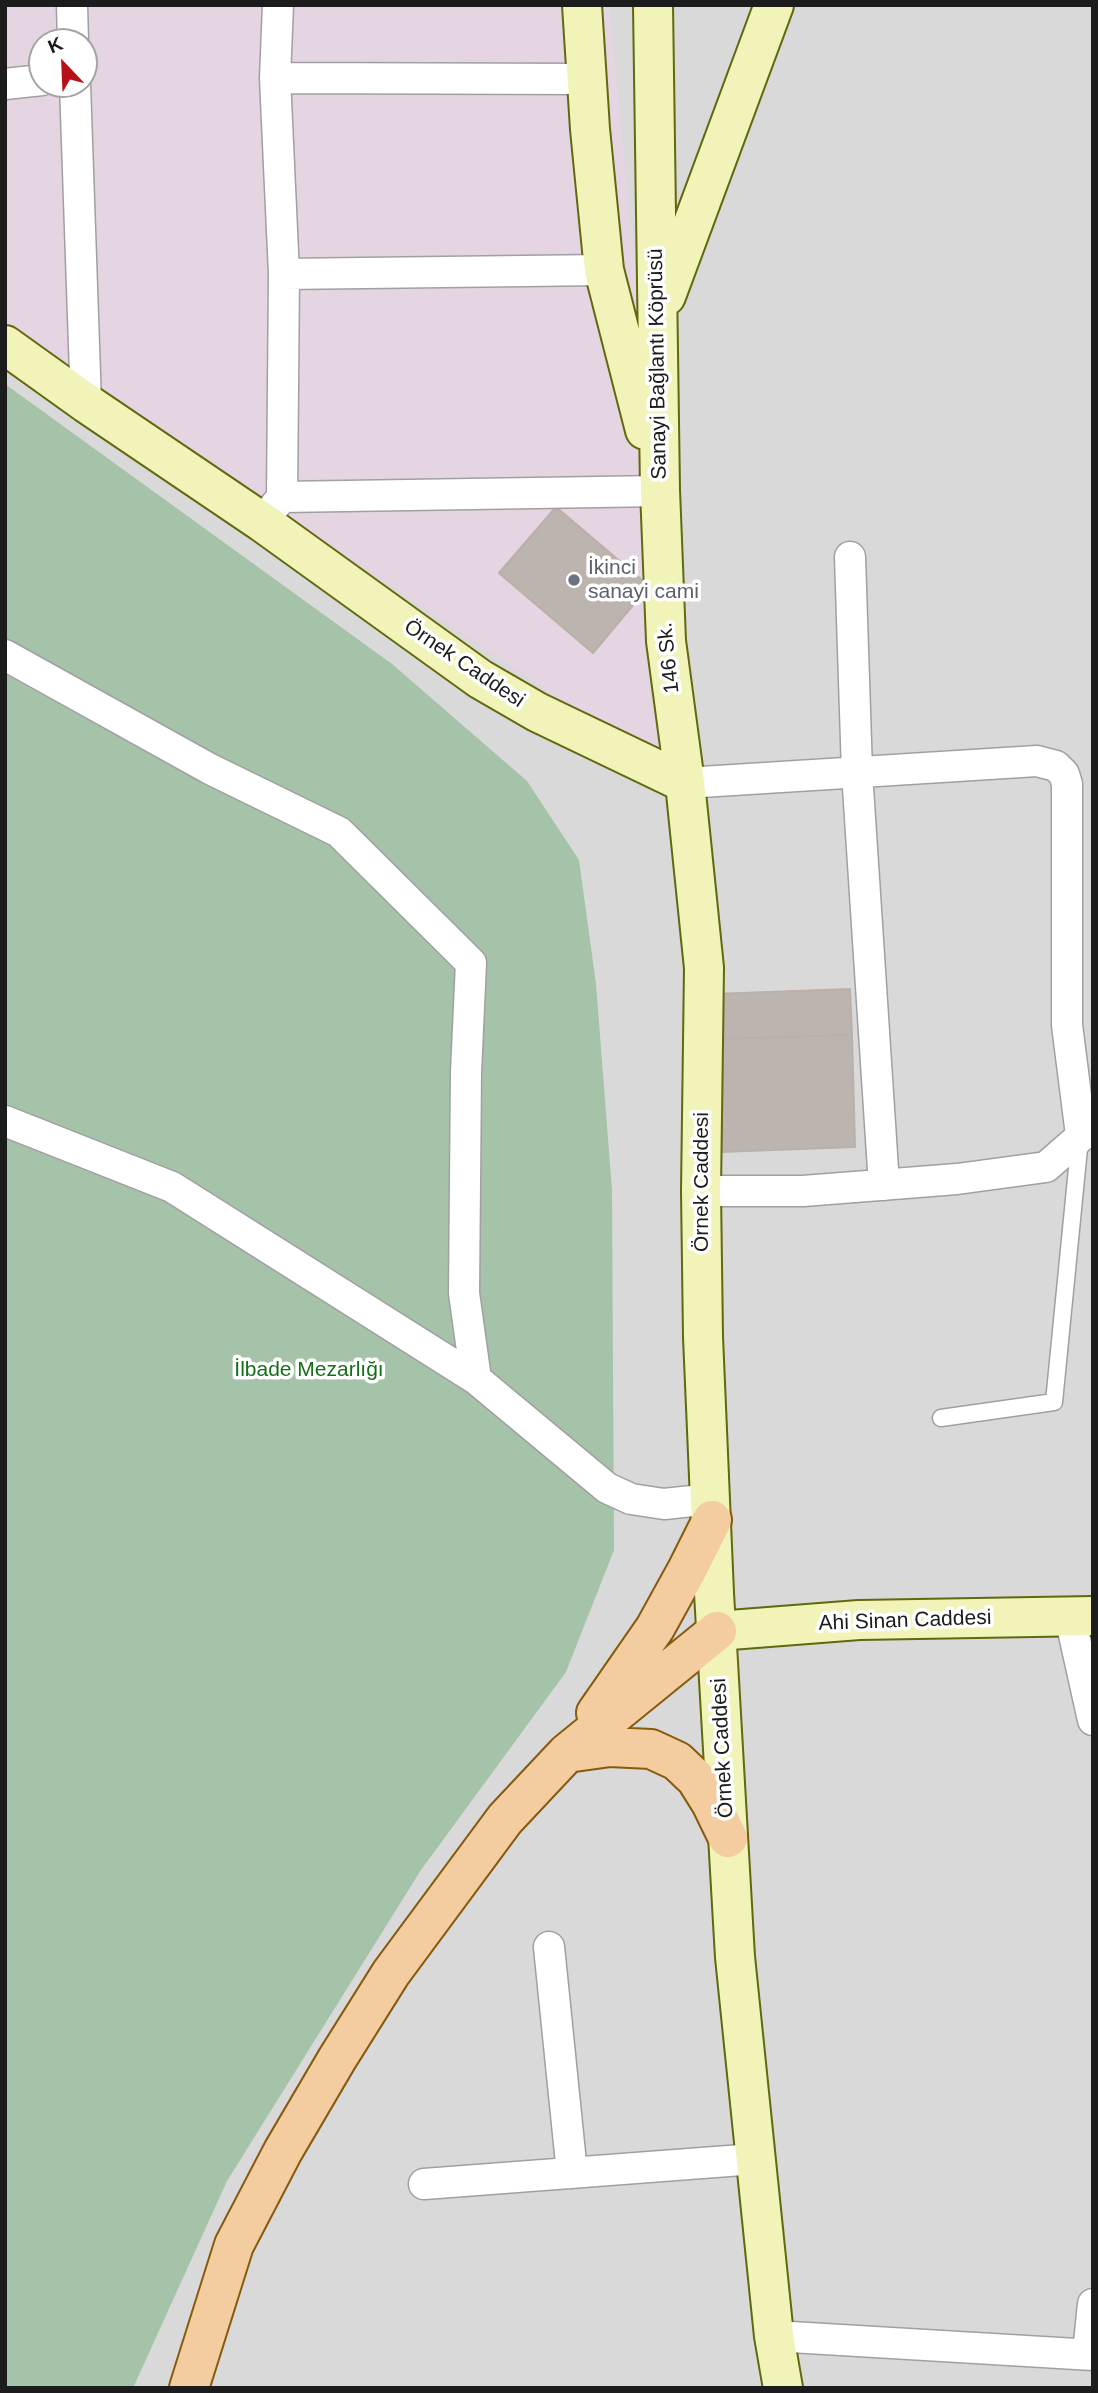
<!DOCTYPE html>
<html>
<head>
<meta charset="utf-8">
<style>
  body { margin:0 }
  #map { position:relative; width:1098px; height:2393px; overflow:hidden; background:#ece8e2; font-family:Helvetica,sans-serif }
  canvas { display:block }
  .frame { position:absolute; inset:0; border:7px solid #1c1c1c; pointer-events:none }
  .north { position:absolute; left:28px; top:28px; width:70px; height:70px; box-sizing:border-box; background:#fff; border:2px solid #a4a4a4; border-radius:50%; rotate:337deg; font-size:19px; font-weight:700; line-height:28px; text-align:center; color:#1c1c1c }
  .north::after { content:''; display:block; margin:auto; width:24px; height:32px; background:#b71117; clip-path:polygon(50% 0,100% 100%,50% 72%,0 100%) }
</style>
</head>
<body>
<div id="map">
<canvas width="1098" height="2393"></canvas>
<div class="frame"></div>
<div class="north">K</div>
</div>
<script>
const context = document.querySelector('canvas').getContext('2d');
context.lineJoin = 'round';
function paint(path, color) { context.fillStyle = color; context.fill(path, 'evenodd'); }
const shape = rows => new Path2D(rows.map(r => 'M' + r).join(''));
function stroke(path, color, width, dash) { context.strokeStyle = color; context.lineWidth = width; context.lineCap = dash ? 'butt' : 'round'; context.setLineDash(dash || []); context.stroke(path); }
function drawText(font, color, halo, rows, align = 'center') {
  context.font = font + ' Helvetica,sans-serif'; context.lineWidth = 7; context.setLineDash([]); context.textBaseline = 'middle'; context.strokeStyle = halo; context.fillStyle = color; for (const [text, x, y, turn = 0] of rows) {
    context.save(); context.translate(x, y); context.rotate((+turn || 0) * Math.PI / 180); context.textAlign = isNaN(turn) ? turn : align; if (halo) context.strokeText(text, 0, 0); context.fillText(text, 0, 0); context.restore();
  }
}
paint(shape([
  [5,5,1093,5,1093,2388,5,2388],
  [42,42,84,42,84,84,42,84]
]), '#dad9d9');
paint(shape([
  [5,5,609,5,685,783,5,327],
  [42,42,84,42,84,84,42,84]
]), '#e5d4e2');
paint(shape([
  [5,384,392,664,527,781,579,860,596,984,612,1190,614,1550,566,1672,421,1870,227,2181,133,2388,5,2388]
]), '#a5c3a9');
const building = shape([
  [556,507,649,586,593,653,499,573,556,507],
  [850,989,852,1035,716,1039,715,994,850,989],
  [852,1035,855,1147,719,1152,716,1039,852,1035]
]);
paint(building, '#bcb4af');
stroke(building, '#bcafa6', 2);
const lane = shape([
  [941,1418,1054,1402,1080,1138]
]);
const street = shape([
  [72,5,73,42],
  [275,78,586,79],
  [5,84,42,80],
  [75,84,86,403],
  [284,274,604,270],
  [282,497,661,491],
  [262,522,282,497,284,274,275,78,278,5],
  [850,557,857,772,884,1185],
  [5,655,210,769,339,832,471,963,466,1072,464,1293,476,1379,607,1488,631,1499,664,1504,711,1499],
  [685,783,1037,761,1056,766,1064,774,1067,784,1067,1025,1081,1135],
  [5,1121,172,1187,476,1379],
  [701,1191,803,1191,957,1179,1046,1167,1093,1126],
  [1070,1617,1093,1720],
  [549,1947,572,2173],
  [424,2184,755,2159],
  [774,2336,1093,2355],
  [1088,2353,1093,2304]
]);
const secondary = shape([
  [582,5,590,129,604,270,645,430],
  [653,5,660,490,666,641,685,783,704,968,701,1191,703,1337,714,1593,735,1957,774,2336,783,2388],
  [666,296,774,5],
  [5,345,86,403,262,522,480,679,537,712,685,783],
  [717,1631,859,1620,1093,1616]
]);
const primary = shape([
  [596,1713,655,1628,687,1570,712,1520],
  [567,1753,610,1747,651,1749,677,1761,696,1779,711,1803,728,1838],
  [189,2388,234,2245,283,2151,337,2059,391,1973,505,1819,567,1753,717,1631]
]);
stroke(lane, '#a0a0a0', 19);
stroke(street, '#a0a0a0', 33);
stroke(secondary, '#61680d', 42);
stroke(primary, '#875a0c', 42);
stroke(lane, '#fff', 16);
stroke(street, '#fff', 30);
stroke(secondary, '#f2f3b9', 38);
stroke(primary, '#f3cca0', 38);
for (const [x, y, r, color] of [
  [574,580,7,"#6b7280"]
]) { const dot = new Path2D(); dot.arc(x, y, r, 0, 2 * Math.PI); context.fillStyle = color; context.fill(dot); stroke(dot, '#fff', 2.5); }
drawText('21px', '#1c1c1c', '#fff', [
  ["Sanayi Bağlantı Köprüsü",658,364,-91],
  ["146 Sk.",669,658,-96],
  ["Örnek Caddesi",464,664,34],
  ["Örnek Caddesi",702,1182,-90],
  ["Ahi Sinan Caddesi",905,1621,-2],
  ["Örnek Caddesi",723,1748,-93]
]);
drawText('21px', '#5b616d', '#fff', [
  ["İkinci",588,568],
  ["sanayi cami",588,592]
], 'left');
drawText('21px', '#146f18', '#fff', [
  ["İlbade Mezarlığı",309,1370]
]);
</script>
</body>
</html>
